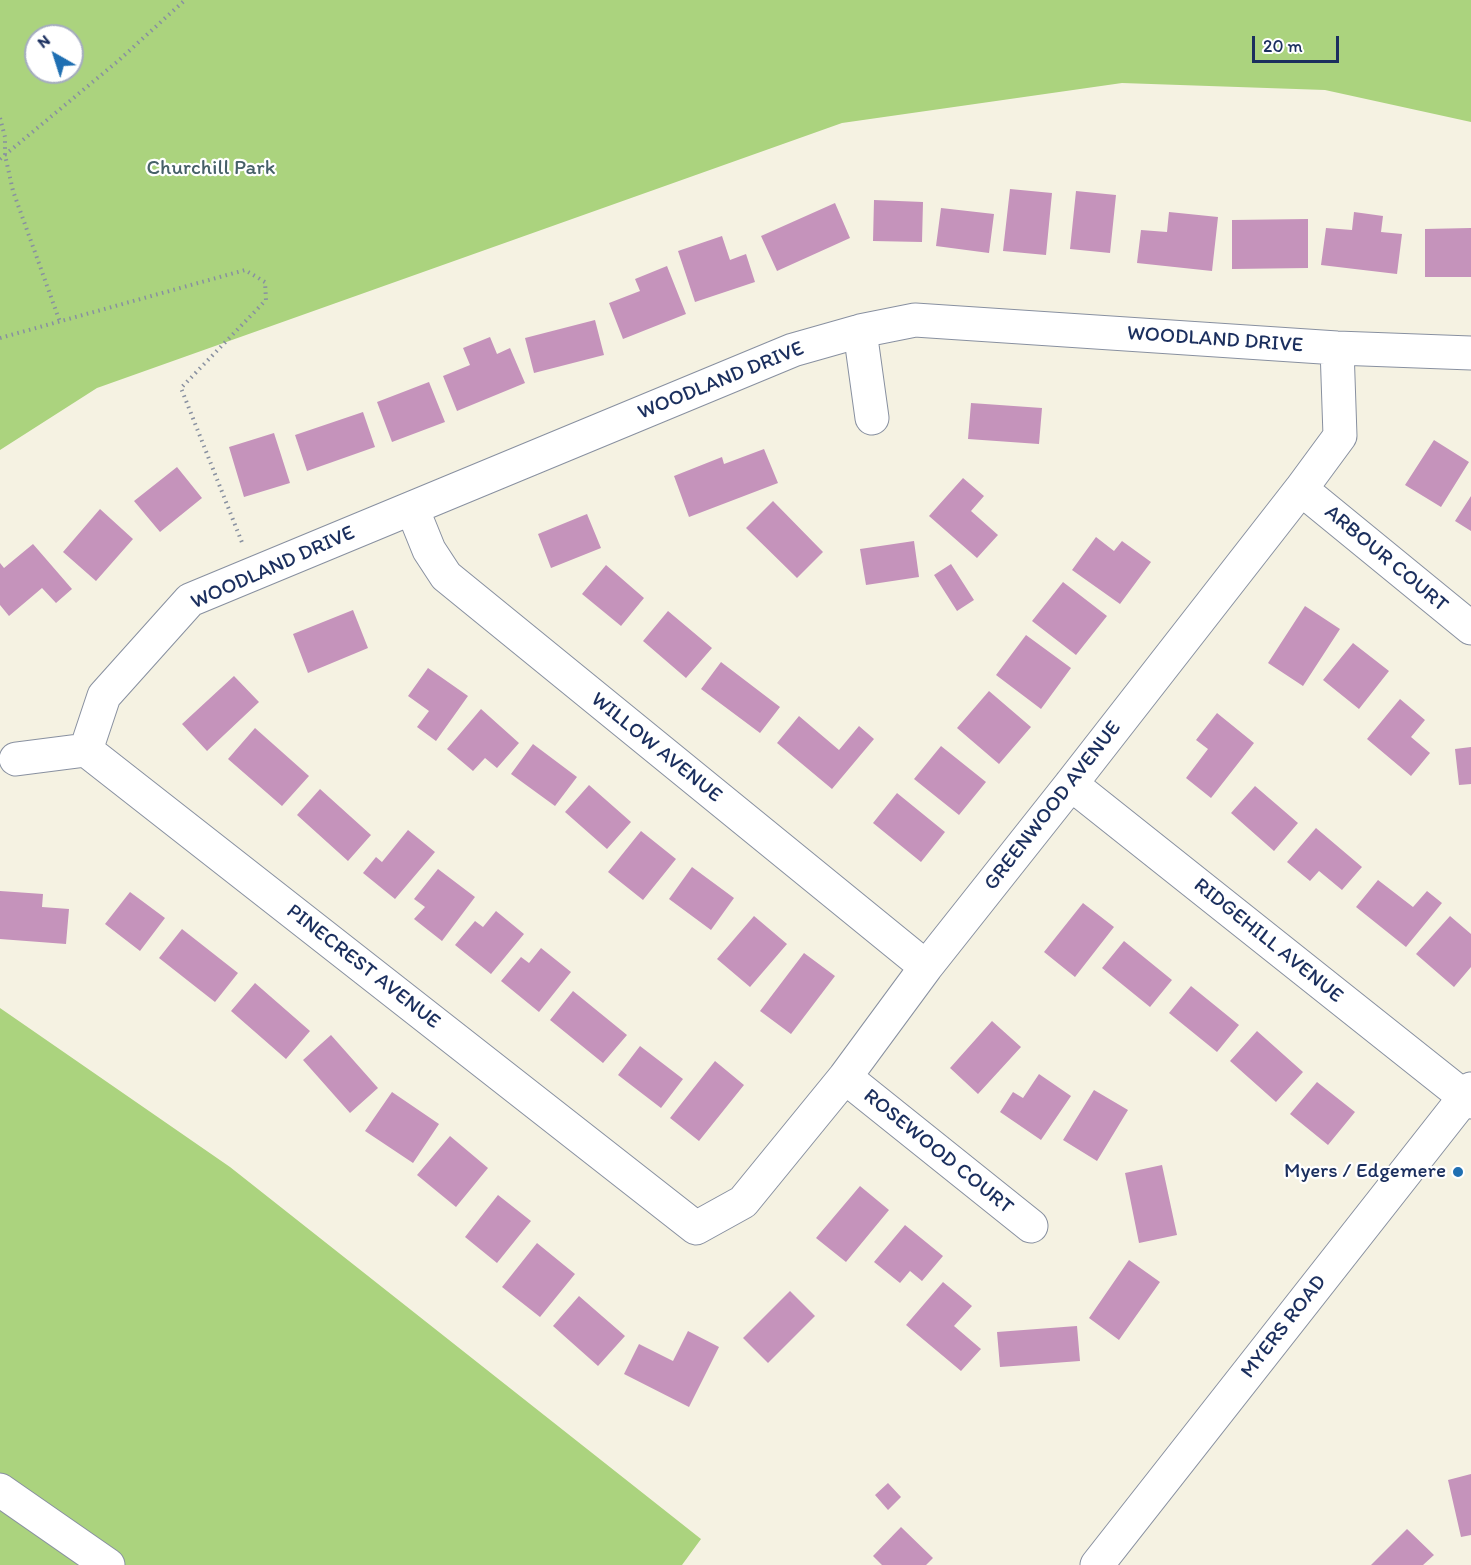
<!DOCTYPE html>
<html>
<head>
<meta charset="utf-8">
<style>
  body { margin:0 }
  #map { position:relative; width:1471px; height:1565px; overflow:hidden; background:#f5f2e2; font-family:Itim,sans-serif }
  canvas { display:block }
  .north { position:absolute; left:24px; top:24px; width:60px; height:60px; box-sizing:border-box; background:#fff; border:2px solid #a4acbf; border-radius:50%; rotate:321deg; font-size:16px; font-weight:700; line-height:24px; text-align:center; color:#1b2f5e }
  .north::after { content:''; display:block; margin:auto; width:21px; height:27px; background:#1f6fb2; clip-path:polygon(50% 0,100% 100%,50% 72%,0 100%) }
  .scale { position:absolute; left:1252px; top:36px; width:87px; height:27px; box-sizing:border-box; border:3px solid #1b2f5e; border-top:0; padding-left:8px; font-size:18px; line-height:21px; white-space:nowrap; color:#1b2f5e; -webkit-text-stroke:4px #fff; paint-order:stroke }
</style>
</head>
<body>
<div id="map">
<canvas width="1471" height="1565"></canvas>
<div class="north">N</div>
<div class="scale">20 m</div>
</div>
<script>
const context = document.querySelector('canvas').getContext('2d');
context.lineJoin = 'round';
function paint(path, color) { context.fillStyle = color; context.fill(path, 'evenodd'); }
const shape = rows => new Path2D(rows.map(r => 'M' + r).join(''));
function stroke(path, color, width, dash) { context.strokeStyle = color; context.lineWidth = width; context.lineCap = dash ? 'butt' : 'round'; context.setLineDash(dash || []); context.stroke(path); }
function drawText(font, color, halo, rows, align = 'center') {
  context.font = font + ' Itim,sans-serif'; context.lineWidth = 4.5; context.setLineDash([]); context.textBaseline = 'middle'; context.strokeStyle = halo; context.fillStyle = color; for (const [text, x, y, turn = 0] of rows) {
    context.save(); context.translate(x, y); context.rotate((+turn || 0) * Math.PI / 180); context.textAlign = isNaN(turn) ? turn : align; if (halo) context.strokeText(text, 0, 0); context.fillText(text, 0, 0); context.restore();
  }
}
paint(shape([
  [0,0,1471,0,1471,122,1325,90,1122,83,842,123,97,388,0,450],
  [36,36,72,36,72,72,36,72],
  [0,1008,230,1167,701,1539,682,1565,0,1565]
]), '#abd37e');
paint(shape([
  [1010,189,1052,193,1046,255,1003,251],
  [1076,191,1116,195,1110,253,1070,249],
  [874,200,923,202,922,242,873,241],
  [835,203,850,238,777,271,761,236],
  [941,208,994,214,989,253,936,246],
  [1169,212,1218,217,1212,271,1137,263,1141,230,1167,232],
  [1354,212,1383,216,1381,232,1402,234,1397,274,1321,265,1326,228,1352,230],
  [1308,219,1308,268,1232,269,1232,220],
  [1471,228,1471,277,1425,277,1425,229],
  [722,236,730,260,746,254,755,282,695,302,678,251],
  [667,266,686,314,623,339,609,303,640,291,635,279],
  [595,320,604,355,534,373,525,338],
  [490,337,497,354,510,348,525,383,457,411,443,376,470,365,463,348],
  [429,382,445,422,392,442,377,402],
  [971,403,1042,408,1039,444,968,439],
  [363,412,375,447,307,471,295,435],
  [274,433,290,483,244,497,229,447],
  [1434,440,1469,462,1441,507,1405,485],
  [764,449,778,483,689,517,674,476,722,457,724,464],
  [177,467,202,498,160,532,134,501],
  [963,478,984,496,971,511,998,535,977,558,929,516],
  [1471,496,1471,531,1455,521],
  [773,501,823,552,797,578,746,528],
  [100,509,133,539,96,581,63,552],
  [587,514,601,548,551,568,538,534],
  [1096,537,1114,551,1122,541,1151,562,1120,604,1072,570],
  [914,541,919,577,866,585,860,549],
  [33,544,72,589,56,603,42,588,9,616,0,605,0,563,4,568],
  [951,564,974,600,957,611,934,575],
  [606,565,644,598,621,626,582,594],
  [1063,582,1107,616,1076,655,1032,621],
  [1305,606,1340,629,1303,686,1268,663],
  [353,610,368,648,308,673,293,634],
  [668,611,712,648,686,678,643,641],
  [1026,635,1071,668,1041,709,996,675],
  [1353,643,1389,671,1359,709,1323,680],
  [721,662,780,707,760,733,701,689],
  [428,668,468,696,436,741,417,727,429,711,408,696],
  [234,676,259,702,207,751,182,724],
  [989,691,1031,727,999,764,957,728],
  [1400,699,1425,720,1411,737,1430,753,1411,776,1367,739],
  [481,709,519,743,497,768,485,758,473,771,447,749],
  [1217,713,1254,743,1211,798,1186,778,1208,749,1196,740],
  [799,716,839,750,859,726,874,739,832,789,777,743],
  [255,728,309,776,282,806,228,759],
  [533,744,577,777,555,806,511,774],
  [941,746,986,782,959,815,914,779],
  [1471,747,1471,784,1459,785,1455,749],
  [589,785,631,822,607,849,565,812],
  [1255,786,1298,823,1274,851,1231,813],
  [320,789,371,835,348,861,297,815],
  [897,793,945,832,921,862,873,823],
  [1316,828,1362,867,1342,890,1319,871,1310,881,1287,862],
  [408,830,435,852,395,899,363,873,376,857,382,862],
  [641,831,676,859,643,900,608,872],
  [692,867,734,898,711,930,669,899],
  [438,869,475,897,442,941,414,919,425,907,414,899],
  [1378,880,1413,907,1427,891,1442,903,1406,947,1356,907],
  [0,891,43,894,42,907,69,909,66,944,0,939],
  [130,892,165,918,140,951,105,924],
  [1083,903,1114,927,1075,977,1044,952],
  [496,911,524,934,491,974,455,945,475,921,483,927],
  [754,916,787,944,750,987,717,959],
  [1450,916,1471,934,1471,967,1454,987,1416,954],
  [182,929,238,973,215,1002,159,958],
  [1124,941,1172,980,1150,1007,1102,968],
  [541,948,571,972,539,1012,501,981,521,957,529,963],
  [804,953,835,976,791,1034,760,1011],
  [255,983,310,1031,286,1059,231,1011],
  [1191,986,1239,1025,1217,1052,1169,1013],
  [573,991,627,1035,603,1063,550,1020],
  [992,1021,1021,1047,978,1094,950,1068],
  [1257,1031,1303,1072,1276,1102,1230,1061],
  [331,1035,378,1088,350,1113,303,1060],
  [640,1046,683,1079,661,1108,618,1075],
  [715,1061,744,1085,699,1141,670,1118],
  [1039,1074,1071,1096,1041,1140,1000,1112,1013,1092,1023,1098],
  [1317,1082,1355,1112,1328,1145,1290,1114],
  [1094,1090,1128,1110,1097,1161,1063,1140],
  [392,1092,439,1124,413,1163,365,1131],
  [450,1136,488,1168,456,1207,417,1175],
  [1162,1165,1177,1235,1139,1243,1125,1173],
  [860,1186,889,1210,846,1262,816,1238],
  [498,1195,531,1221,497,1263,465,1237],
  [905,1225,943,1256,922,1281,910,1271,900,1283,874,1262],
  [537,1243,575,1274,540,1317,502,1287],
  [1129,1260,1160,1282,1119,1340,1089,1318],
  [943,1282,972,1306,954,1326,981,1349,961,1371,906,1325],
  [790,1291,815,1316,768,1363,743,1338],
  [579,1296,625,1336,598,1366,553,1326],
  [1077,1326,1080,1361,1000,1367,997,1332],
  [688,1331,719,1347,689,1407,624,1374,639,1344,673,1361],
  [1471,1474,1471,1535,1461,1537,1448,1480],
  [888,1483,901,1497,888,1510,875,1495],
  [901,1527,933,1558,926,1565,882,1565,873,1556],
  [1407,1529,1434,1555,1423,1565,1371,1565]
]), '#c593bb');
const minor = shape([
  [860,331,872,418],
  [1301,489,1471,628],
  [412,508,429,550,446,576,926,967],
  [86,750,104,696,190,600,793,350,860,331,915,320,1337,348,1471,353],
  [16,759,86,750,696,1228,743,1202,845,1077,926,967,1071,784,1301,489,1340,436,1337,348],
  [1071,784,1471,1102],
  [845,1077,1031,1226],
  [0,1490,108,1565]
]);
const major = shape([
  [1097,1565,1471,1089]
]);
stroke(minor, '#8890a0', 35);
stroke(major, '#8890a0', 35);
stroke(shape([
  [0,118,5,137,5,155,13,191,60,322],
  [0,159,118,61,185,0],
  [0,338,245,270,265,282,266,300,181,388,243,545]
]), '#8890a0', 4, [1.5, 4.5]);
stroke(minor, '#fff', 33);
stroke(major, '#fff', 33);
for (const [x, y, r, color] of [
  [1458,1172,6,"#1f6fb2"]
]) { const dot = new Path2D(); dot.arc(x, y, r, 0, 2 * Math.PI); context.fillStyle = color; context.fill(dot); stroke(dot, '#fff', 2); }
drawText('21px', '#466068', '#fff', [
  ["Churchill Park",211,169]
]);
drawText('21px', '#1b2f5e', '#fff', [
  ["WOODLAND DRIVE",1215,340,4],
  ["WOODLAND DRIVE",721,381,-22],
  ["ARBOUR COURT",1386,559,40],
  ["WOODLAND DRIVE",273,568,-24],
  ["WILLOW AVENUE",656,748,39],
  ["GREENWOOD AVENUE",1053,806,-52],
  ["RIDGEHILL AVENUE",1268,941,39],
  ["PINECREST AVENUE",363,967,38],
  ["ROSEWOOD COURT",938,1152,39],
  ["MYERS ROAD",1284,1327,-52]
]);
drawText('21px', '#1b2f5e', '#fff', [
  ["Myers / Edgemere",1446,1172]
], 'right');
</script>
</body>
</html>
